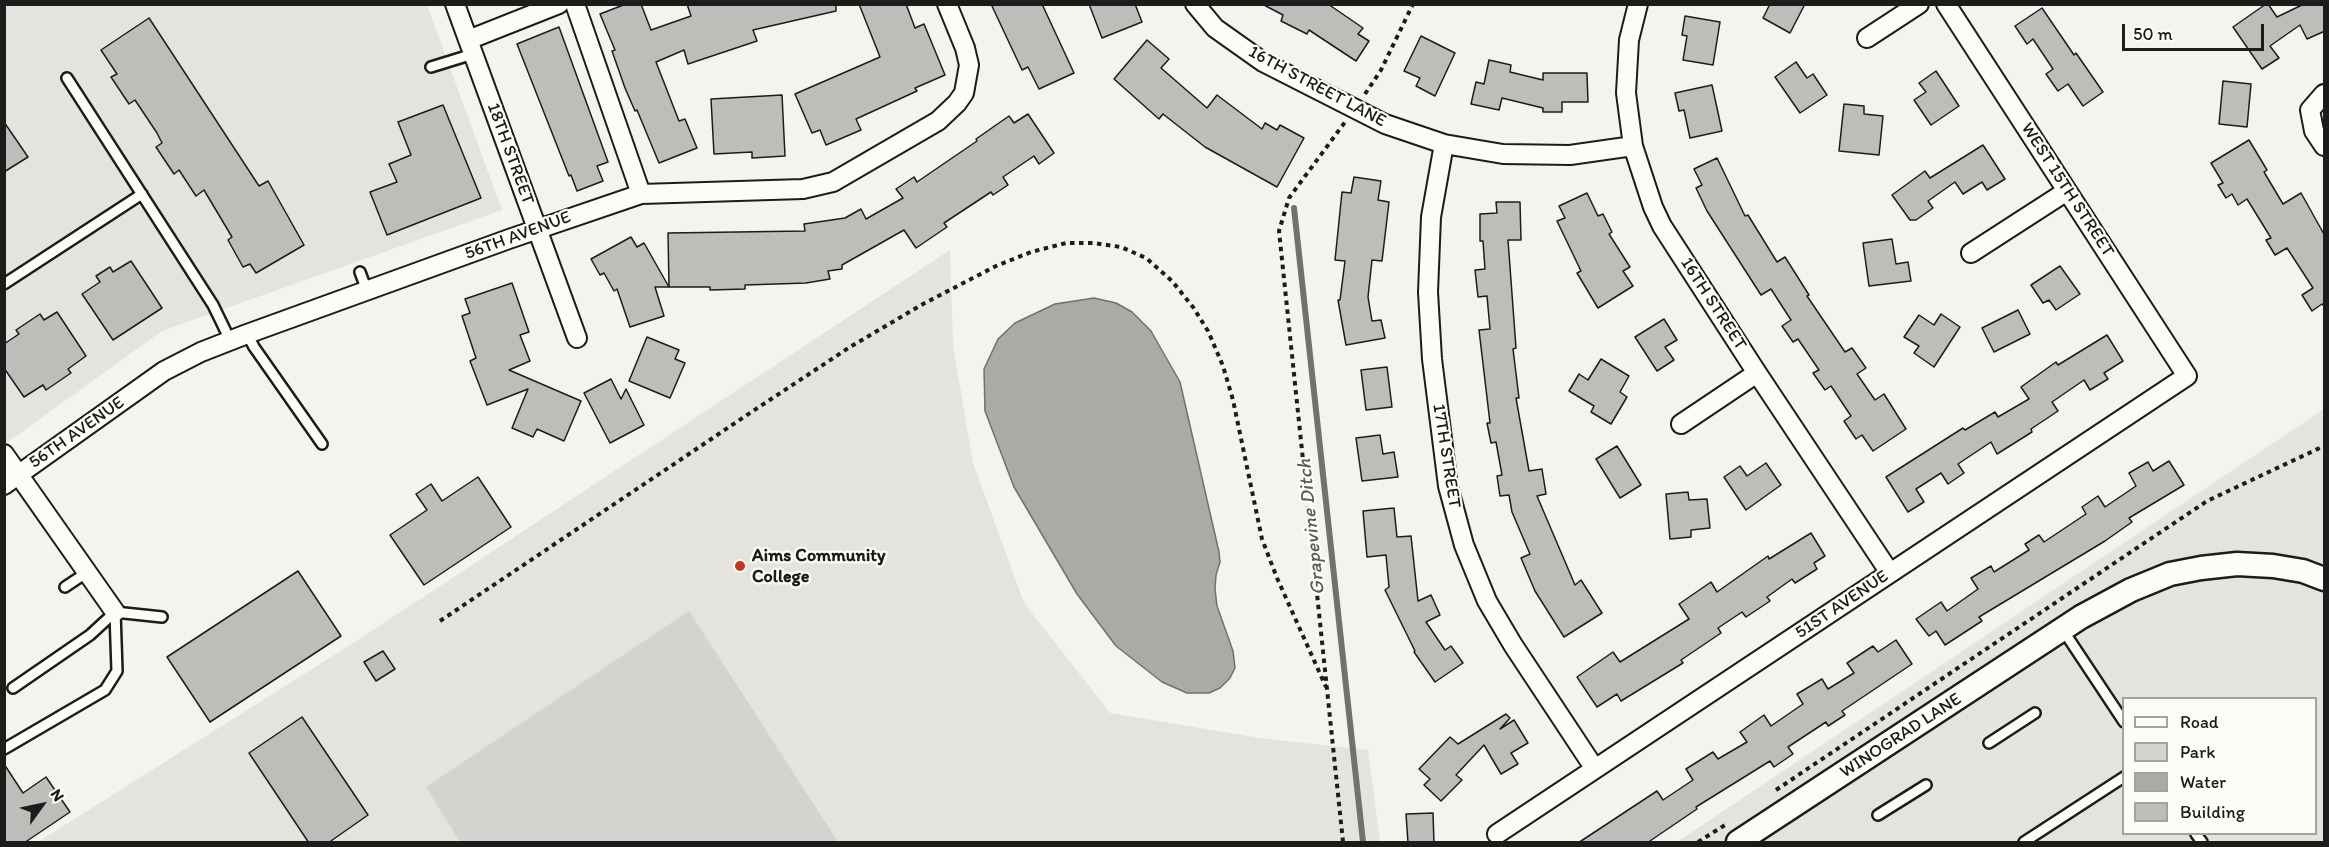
<!DOCTYPE html>
<html>
<head>
<meta charset="utf-8">
<style>
  body { margin:0 }
  #map { position:relative; width:2329px; height:847px; overflow:hidden; background:#f4f3ee; font-family:Itim,sans-serif }
  canvas { display:block }
  .frame { position:absolute; inset:0; border:6px solid #1c1c1c; pointer-events:none }
  .legend { position:absolute; left:2122px; top:697px; width:195px; height:138px; box-sizing:border-box; background:#fdfcf7; border:2px solid #a3a29f; margin:0; padding:8px 10px; list-style:none; font-size:18px; color:#1c1c1c }
  .legend li { display:flex; align-items:center; gap:12px; height:30px }
  .legend b { width:30px; border:2px solid #a3a29f }
  .north { position:absolute; left:12px; top:775px; width:60px; height:60px; -webkit-text-stroke:4px #fdfcf7; paint-order:stroke; rotate:57deg; font-size:16px; font-weight:700; line-height:24px; text-align:center; color:#1c1c1c }
  .north::after { content:''; display:block; margin:auto; width:21px; height:27px; background:#1c1c1c; clip-path:polygon(50% 0,100% 100%,50% 72%,0 100%) }
  .scale { position:absolute; left:2122px; top:24px; width:142px; height:27px; box-sizing:border-box; border:3px solid #1c1c1c; border-top:0; padding-left:8px; font-size:18px; line-height:21px; white-space:nowrap; color:#1c1c1c; -webkit-text-stroke:4px #fdfcf7; paint-order:stroke }
</style>
</head>
<body>
<div id="map">
<canvas width="2329" height="847"></canvas>
<div class="frame"></div>
<ul class="legend">
<li><b style="height:8px;background:#fdfcf7"></b>Road</li>
<li><b style="height:16px;background:#d4d3cf"></b>Park</li>
<li><b style="height:16px;background:#abaaa6"></b>Water</li>
<li><b style="height:16px;background:#bebdba"></b>Building</li>
</ul>
<div class="north">N</div>
<div class="scale">50 m</div>
</div>
<script>
const context = document.querySelector('canvas').getContext('2d');
context.lineJoin = 'round';
function paint(path, color) { context.fillStyle = color; context.fill(path, 'evenodd'); }
const shape = rows => new Path2D(rows.map(r => 'M' + r).join(''));
function stroke(path, color, width, dash) { context.strokeStyle = color; context.lineWidth = width; context.lineCap = dash ? 'butt' : 'round'; context.setLineDash(dash || []); context.stroke(path); }
function drawText(font, color, halo, rows, align = 'center') {
  context.font = font + ' Itim,sans-serif'; context.lineWidth = 4.5; context.setLineDash([]); context.textBaseline = 'middle'; context.strokeStyle = halo; context.fillStyle = color; for (const [text, x, y, turn = 0] of rows) {
    context.save(); context.translate(x, y); context.rotate((+turn || 0) * Math.PI / 180); context.textAlign = isNaN(turn) ? turn : align; if (halo) context.strokeText(text, 0, 0); context.fillText(text, 0, 0); context.restore();
  }
}
paint(shape([
  [5,5,427,5,502,210,162,331,5,444],
  [950,250,953,345,973,463,1024,603,1110,713,1259,738,1368,750,1380,842,38,842,358,640],
  [2324,409,2324,842,1677,842],
  [2124,698,2316,698,2316,834,2124,834]
]), '#e4e3de');
paint(shape([
  [689,611,838,842,460,842,426,787]
]), '#d4d3cf');
const water = shape([
  [1094,298,1116,303,1132,312,1151,331,1180,382,1219,552,1220,562,1216,575,1215,589,1217,606,1233,651,1235,668,1230,678,1220,688,1209,693,1187,693,1162,682,1116,646,1077,594,1014,487,985,411,984,369,998,339,1015,323,1055,304,1094,298]
]);
paint(water, '#abaaa6');
stroke(water, '#72716f', 1.5);
stroke(shape([
  [1294,208,1363,842]
]), '#72716f', 6);
const building = shape([
  [626,4,641,4,651,30,691,16,687,4,836,4,836,11,753,30,757,41,688,64,684,50,656,62,679,121,685,119,697,148,659,163,637,110,635,111,625,88,612,51,615,50,600,14,626,4],
  [859,4,906,4,915,28,924,24,945,75,915,88,917,91,856,119,861,130,826,145,820,130,812,133,795,94,880,57,859,4],
  [991,4,1042,4,1074,73,1039,89,1028,67,1022,70,991,4],
  [1089,4,1135,4,1142,22,1102,38,1089,4],
  [1262,4,1328,4,1363,28,1358,34,1369,41,1356,61,1309,30,1307,34,1281,21,1283,15,1262,4],
  [1770,4,1805,4,1790,33,1763,18,1770,4],
  [2266,4,2268,4,2277,17,2304,4,2325,4,2325,31,2307,39,2300,25,2270,46,2279,58,2262,69,2233,27,2266,4],
  [2042,8,2074,55,2076,53,2103,92,2083,106,2068,84,2058,91,2046,74,2053,69,2033,39,2027,44,2015,26,2042,8],
  [1685,16,1720,22,1713,65,1683,60,1687,36,1682,35,1685,16],
  [149,18,259,186,268,181,304,245,256,273,250,264,243,267,228,240,232,237,204,190,196,196,179,170,174,174,156,147,162,143,157,133,135,100,129,104,111,77,117,74,101,50,149,18],
  [559,27,608,162,597,166,603,181,577,191,571,175,569,176,517,44,559,27],
  [1421,36,1455,53,1435,96,1416,86,1420,78,1404,71,1421,36],
  [1147,40,1169,59,1161,68,1207,108,1217,95,1262,129,1265,123,1277,130,1280,125,1304,138,1277,187,1205,147,1163,114,1159,119,1114,79,1147,40],
  [1489,60,1511,65,1510,72,1543,80,1543,73,1587,73,1588,102,1562,102,1562,112,1543,112,1543,108,1502,98,1499,110,1471,104,1476,82,1484,84,1489,60],
  [1796,62,1807,78,1813,74,1827,95,1800,113,1775,77,1796,62],
  [1936,71,1959,106,1931,125,1914,100,1926,92,1919,83,1936,71],
  [2223,81,2251,84,2247,127,2219,124,2223,81],
  [1712,85,1722,131,1690,138,1684,110,1679,111,1675,93,1712,85],
  [782,95,785,156,752,158,752,152,714,154,711,99,782,95],
  [1844,104,1864,106,1864,114,1883,116,1879,155,1839,151,1844,104],
  [443,105,481,198,387,235,370,192,397,182,389,164,411,155,398,122,443,105],
  [1028,114,1054,153,1039,164,1034,156,1003,177,1008,185,993,195,991,192,944,223,947,227,916,248,904,230,842,265,842,269,828,271,830,279,806,283,745,285,745,289,710,290,710,287,669,287,668,233,805,231,804,224,845,218,861,209,866,219,903,198,896,189,914,177,917,182,977,141,976,139,1009,116,1014,123,1028,114],
  [4,122,28,157,4,172,4,122],
  [2249,140,2267,170,2264,172,2283,204,2301,193,2325,236,2325,307,2322,304,2312,311,2302,295,2313,288,2287,248,2275,255,2266,240,2271,238,2247,199,2238,205,2232,194,2226,198,2218,185,2223,183,2211,163,2249,140],
  [1983,145,2005,179,1987,190,1982,182,1963,194,1955,182,1928,201,1933,208,1916,220,1910,220,1892,195,1925,171,1930,178,1983,145],
  [1717,158,1745,216,1748,215,1777,262,1785,257,1809,295,1807,296,1845,352,1852,348,1866,368,1857,374,1875,400,1884,394,1906,429,1873,451,1862,435,1856,439,1844,421,1851,416,1831,386,1825,390,1813,373,1819,370,1798,339,1793,342,1782,326,1791,320,1771,289,1761,295,1707,211,1696,188,1702,185,1694,169,1717,158],
  [1354,177,1381,181,1378,200,1389,202,1382,261,1372,260,1368,297,1372,321,1381,320,1385,338,1346,345,1338,300,1340,300,1345,261,1335,260,1342,192,1351,193,1354,177],
  [1587,193,1598,216,1603,214,1612,232,1609,234,1630,267,1623,271,1633,286,1598,308,1577,273,1581,271,1557,221,1565,218,1559,206,1587,193],
  [1496,202,1520,202,1521,240,1508,240,1516,348,1513,349,1519,398,1516,398,1529,471,1542,469,1546,494,1537,496,1575,585,1581,580,1602,613,1564,637,1535,591,1521,558,1530,554,1512,512,1509,495,1500,496,1497,476,1502,475,1496,442,1491,443,1487,423,1490,423,1479,330,1490,329,1487,296,1478,297,1475,270,1485,269,1483,241,1480,241,1480,214,1497,213,1496,202],
  [631,237,637,247,644,243,669,287,655,287,664,316,630,327,617,289,614,291,604,273,600,275,591,259,631,237],
  [1892,239,1896,264,1908,262,1911,281,1869,286,1863,243,1892,239],
  [131,261,162,308,113,340,82,294,100,282,96,276,110,267,113,272,131,261],
  [2060,266,2080,294,2056,310,2049,300,2043,303,2031,285,2060,266],
  [512,283,529,332,520,335,530,361,509,370,581,401,564,441,537,429,533,437,512,428,528,389,487,405,470,361,476,358,462,316,470,313,465,299,512,283],
  [2018,310,2030,334,1994,352,1982,328,2018,310],
  [57,312,86,356,68,369,71,373,46,390,43,385,24,397,4,368,4,344,19,334,16,330,40,314,44,320,57,312],
  [1941,314,1960,327,1934,367,1914,353,1919,346,1904,337,1919,315,1934,325,1941,314],
  [1664,319,1677,340,1665,347,1674,360,1657,371,1635,337,1664,319],
  [2107,335,2123,361,2104,373,2108,379,2090,390,2084,380,2052,402,2058,411,2031,429,2032,432,1997,454,1991,442,1958,464,1964,473,1948,484,1941,473,1916,489,1924,502,1908,512,1886,477,1963,428,1965,430,1995,412,1998,417,2029,399,2021,387,2056,362,2058,365,2107,335],
  [647,337,679,350,675,359,685,363,670,398,629,381,647,337],
  [1601,359,1629,376,1620,392,1627,397,1611,424,1591,412,1594,406,1569,391,1579,374,1588,380,1601,359],
  [1387,367,1392,407,1366,410,1361,370,1387,367],
  [611,379,621,399,626,389,644,425,610,443,584,393,611,379],
  [1380,435,1383,454,1394,452,1398,477,1362,481,1356,438,1380,435],
  [1617,446,1641,485,1620,498,1596,459,1617,446],
  [2169,461,2184,485,2129,518,2132,522,2105,541,1979,617,1982,621,1945,645,1936,631,1929,636,1916,619,1941,602,1947,611,1978,589,1971,578,1991,566,1994,572,2029,550,2025,544,2039,535,2044,542,2086,514,2082,507,2098,496,2105,507,2136,486,2129,473,2148,462,2153,471,2169,461],
  [1766,463,1781,485,1746,510,1724,477,1740,466,1747,476,1766,463],
  [478,477,511,527,424,585,390,535,427,510,416,494,431,484,442,501,478,477],
  [1688,492,1689,500,1707,499,1710,528,1691,530,1691,537,1670,539,1666,494,1688,492],
  [1394,508,1397,537,1411,536,1418,601,1431,595,1440,615,1426,622,1445,650,1451,646,1463,663,1435,682,1414,652,1415,651,1385,590,1389,587,1386,555,1367,557,1363,511,1394,508],
  [1811,533,1825,556,1814,563,1817,569,1795,583,1792,579,1767,597,1770,601,1746,617,1742,612,1718,628,1721,633,1681,660,1683,663,1621,701,1617,694,1597,707,1577,677,1613,652,1620,662,1689,619,1679,604,1711,582,1717,592,1768,556,1769,559,1811,533],
  [298,571,341,636,210,722,167,657,298,571],
  [1896,640,1912,664,1842,711,1845,715,1828,726,1826,722,1788,747,1793,754,1774,767,1770,761,1696,807,1697,809,1647,843,1578,843,1657,791,1663,800,1693,780,1686,769,1713,752,1718,759,1747,742,1740,732,1764,715,1771,726,1803,704,1797,694,1822,679,1828,689,1854,673,1847,663,1873,646,1878,652,1896,640],
  [383,651,395,669,376,681,364,662,383,651],
  [1506,714,1510,718,1500,729,1514,720,1528,743,1511,753,1518,764,1501,774,1484,745,1456,775,1462,780,1441,801,1424,785,1430,779,1419,769,1450,737,1458,744,1506,714],
  [302,717,368,815,328,843,309,843,249,753,302,717],
  [4,764,23,793,46,777,70,812,24,843,4,843,4,764],
  [1433,813,1434,843,1408,843,1406,814,1433,813]
]);
paint(building, '#bebdba');
stroke(building, '#1c1c1c', 1.5);
const service = shape([
  [431,67,473,54],
  [67,78,213,305,230,340],
  [360,272,367,291],
  [4,284,142,194],
  [247,334,254,347,322,444],
  [65,587,86,573],
  [2063,630,2124,722],
  [13,688,90,635,115,612,162,617],
  [1989,743,2035,713],
  [4,749,105,690,117,671,115,612],
  [1878,815,1926,785],
  [2196,834,2202,842],
  [2024,842,2124,777]
]);
const minor = shape([
  [455,4,577,338],
  [575,4,641,194],
  [1195,4,1215,28,1263,62,1385,124,1444,144,1503,154,1570,155,1633,146],
  [1638,4,1629,40,1626,93,1633,146,1653,207,1662,226,1757,373,1890,573],
  [1867,38,1919,4],
  [468,40,559,4],
  [2324,94,2310,110,2314,131,2324,146],
  [1444,144,1431,217,1428,292,1432,359,1448,486,1464,545,1487,601,1513,645,1595,769],
  [1971,253,2067,191],
  [1681,424,1757,373],
  [4,454,115,612],
  [4,485,164,371,201,352,247,334,509,239,641,194,803,189,833,182,938,121,957,103,964,93,969,65,965,48,947,4],
  [1497,834,2187,376,1946,4]
]);
const tertiary = shape([
  [1738,842,2081,617,2131,590,2170,574,2201,568,2237,564,2273,566,2303,571,2324,579]
]);
stroke(service, '#1c1c1c', 14);
stroke(minor, '#1c1c1c', 22);
stroke(tertiary, '#1c1c1c', 27);
stroke(shape([
  [1365,94,1381,70,1413,4],
  [440,621,753,411,850,347,923,304,996,266,1031,252,1066,243,1093,243,1121,247,1146,258,1172,281,1193,307,1208,331,1223,366,1233,400,1262,539,1277,578,1326,687],
  [1776,790,2207,501,2324,446],
  [1343,842,1279,231,1289,198,1345,122],
  [1698,842,1725,825]
]), '#1c1c1c', 4, [4.5, 4.5]);
stroke(service, '#fdfcf7', 9);
stroke(minor, '#fdfcf7', 18);
stroke(tertiary, '#fdfcf7', 22);
for (const [x, y, r, color] of [
  [740,566,6,"#c8321e"]
]) { const dot = new Path2D(); dot.arc(x, y, r, 0, 2 * Math.PI); context.fillStyle = color; context.fill(dot); stroke(dot, '#fdfcf7', 2); }
drawText('18px', '#1c1c1c', '#fdfcf7', [
  ["16TH STREET LANE",1317,87,28],
  ["18TH STREET",510,154,70],
  ["WEST 15TH STREET",2067,190,57],
  ["56TH AVENUE",518,236,-20],
  ["16TH STREET",1713,304,57],
  ["56TH AVENUE",77,433,-35],
  ["17TH STREET",1446,456,81],
  ["51ST AVENUE",1842,605,-34],
  ["WINOGRAD LANE",1901,736,-33]
]);
drawText('bold 18px', '#1c1c1c', '#fdfcf7', [
  ["Aims Community",752,556],
  ["College",752,577]
], 'left');
drawText('italic 20px', '#5c5c5a', '#fdfcf7', [
  ["Grapevine Ditch",1312,527,-96]
]);
</script>
</body>
</html>
